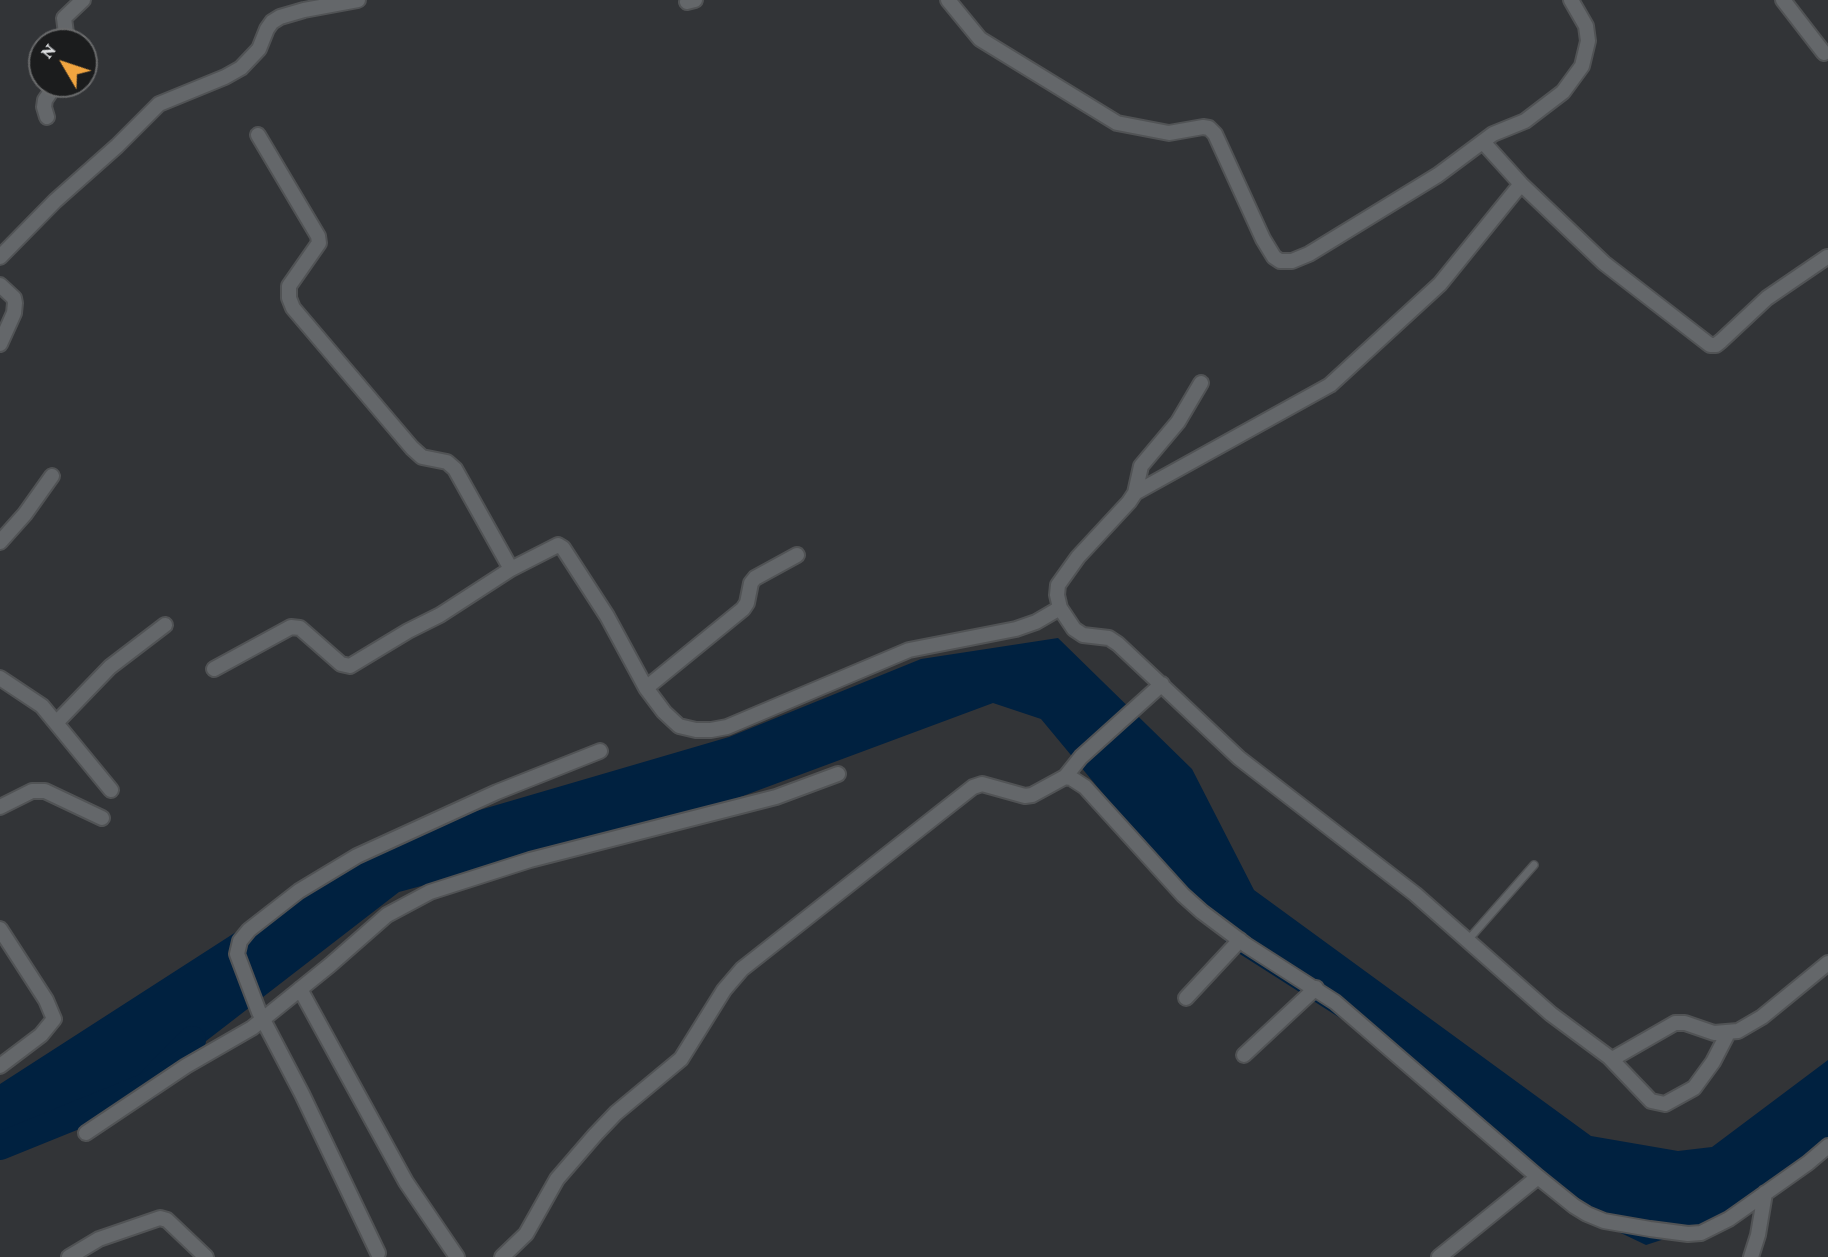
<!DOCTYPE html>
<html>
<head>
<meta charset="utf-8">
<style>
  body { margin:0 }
  #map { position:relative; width:1828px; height:1257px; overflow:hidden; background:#323437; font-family:"Crimson Pro",serif }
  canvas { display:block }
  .north { position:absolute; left:28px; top:28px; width:70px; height:70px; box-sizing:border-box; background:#1b1c1d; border:2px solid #696a6b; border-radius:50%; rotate:309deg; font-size:19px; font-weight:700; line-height:28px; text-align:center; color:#dddfe1 }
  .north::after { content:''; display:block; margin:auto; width:24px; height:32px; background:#f1a540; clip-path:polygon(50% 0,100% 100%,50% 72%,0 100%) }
</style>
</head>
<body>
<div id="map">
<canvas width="1828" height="1257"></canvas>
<div class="north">N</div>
</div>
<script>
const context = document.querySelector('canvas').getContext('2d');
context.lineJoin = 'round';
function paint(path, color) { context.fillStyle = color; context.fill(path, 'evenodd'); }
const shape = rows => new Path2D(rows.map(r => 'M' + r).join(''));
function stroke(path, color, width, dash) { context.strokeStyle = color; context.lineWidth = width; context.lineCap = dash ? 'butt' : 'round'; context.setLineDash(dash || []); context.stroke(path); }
paint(shape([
  [1058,638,1192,769,1254,890,1591,1136,1678,1151,1712,1147,1828,1060,1828,1143,1744,1213,1646,1245,1558,1203,1351,1025,1232,949,1041,719,993,703,716,806,399,892,197,1048,0,1160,0,1084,368,847,401,833,729,737,921,659]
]), '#002140');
stroke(shape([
  [0,1146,146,1087,192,1040]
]), '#002140', 28);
const lane = shape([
  [1468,940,1534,865]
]);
const street = shape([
  [948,0,980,39,1117,123,1169,133,1203,127,1209,128,1215,134,1263,239,1274,257,1280,261,1292,261,1309,254,1438,175,1493,134,1525,121,1563,92,1582,66,1588,41,1586,26,1571,0],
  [1783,0,1824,53],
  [687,2,695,0],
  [71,42,66,33,64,18,83,0],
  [47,117,44,107,45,100,56,84],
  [258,135,318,236,319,243,289,286,289,298,293,308,412,448,422,457,447,462,455,469,511,569],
  [1483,142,1521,184,1604,263,1710,345,1716,345,1721,341,1767,298,1827,257],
  [0,257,55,201,117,146,159,104,225,77,241,68,259,49,267,29,272,22,280,17,304,10,358,0],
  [0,285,14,298,15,303,14,313,0,344],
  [1201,383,1178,422,1141,466,1135,493,1129,502,1078,557,1058,585,1057,595,1060,608,1074,629,1083,635,1109,638,1118,644,1239,758,1415,894,1551,1014,1609,1057,1614,1058,1675,1023,1685,1023,1714,1033,1738,1031,1762,1017,1828,963],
  [1135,493,1330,385,1440,284,1521,184],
  [0,542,25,514,52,476],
  [214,669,291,627,300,628,341,664,350,666,408,631,440,615,511,569,558,545,563,548,607,616,646,688,664,712,679,726,696,730,711,730,727,727,909,650,1016,629,1036,622,1060,608],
  [0,678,42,706,111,790],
  [646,688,743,609,747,603,751,583,755,578,797,555],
  [56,723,110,667,165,625],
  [1065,777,1081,757,1162,684],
  [0,807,32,791,45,791,102,818],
  [0,929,46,1000,54,1019,41,1035,0,1066],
  [300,989,406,1182,457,1257],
  [1186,998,1240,940],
  [1244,1055,1316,988],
  [1609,1057,1651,1101,1665,1104,1694,1088,1713,1062,1728,1033],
  [86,1133,186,1066,252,1028,330,965,387,915,430,892,530,860,776,797,838,774],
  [378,1253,302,1094,259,1012,237,954,240,941,249,930,299,891,357,856,497,792,600,751],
  [69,1257,99,1239,160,1218,167,1220,206,1257],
  [502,1257,526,1234,557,1179,595,1135,616,1113,681,1059,724,990,742,969,945,809,973,787,982,784,1025,796,1032,795,1065,777,1071,778,1085,787,1183,895,1202,912,1246,945,1335,1002,1538,1177,1574,1206,1587,1214,1604,1221,1650,1229,1688,1234,1701,1233,1729,1219,1808,1163,1828,1146],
  [1439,1257,1538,1177],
  [1751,1257,1758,1235,1765,1193]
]);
stroke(lane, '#515355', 10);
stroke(street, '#515355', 18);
stroke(lane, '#64676a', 7);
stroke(street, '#64676a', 14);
</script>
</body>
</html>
